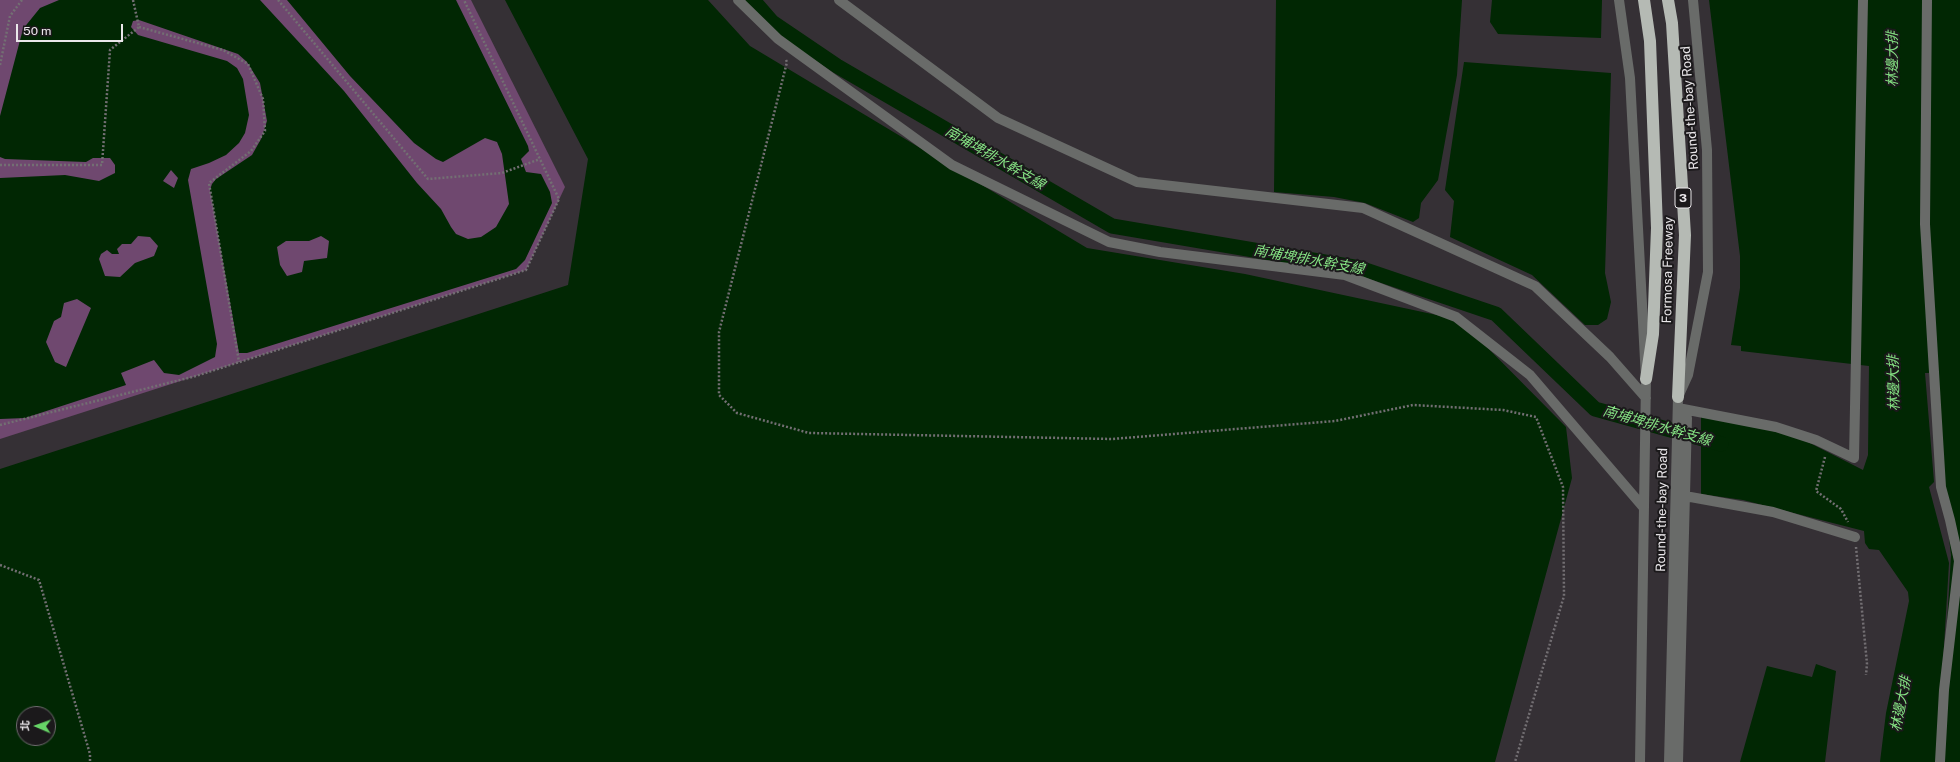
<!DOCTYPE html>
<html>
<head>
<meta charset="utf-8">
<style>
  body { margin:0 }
  #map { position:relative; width:1960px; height:762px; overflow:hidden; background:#353035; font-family:"Public Sans","Noto Sans TC",sans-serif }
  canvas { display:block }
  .north { position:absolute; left:16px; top:706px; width:40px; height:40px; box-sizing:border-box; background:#1b191b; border:1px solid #6e6b6e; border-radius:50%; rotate:272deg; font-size:11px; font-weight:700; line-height:16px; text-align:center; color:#eae7ea }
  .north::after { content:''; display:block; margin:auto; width:14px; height:18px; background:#66d466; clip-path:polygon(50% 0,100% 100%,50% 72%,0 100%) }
  .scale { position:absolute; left:16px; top:24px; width:107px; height:18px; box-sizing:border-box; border:2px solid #eae7ea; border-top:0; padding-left:5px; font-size:12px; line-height:14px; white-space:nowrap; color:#eae7ea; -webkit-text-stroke:3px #1b191b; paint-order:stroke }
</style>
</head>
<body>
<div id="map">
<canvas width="1960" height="762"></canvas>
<div class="north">北</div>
<div class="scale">50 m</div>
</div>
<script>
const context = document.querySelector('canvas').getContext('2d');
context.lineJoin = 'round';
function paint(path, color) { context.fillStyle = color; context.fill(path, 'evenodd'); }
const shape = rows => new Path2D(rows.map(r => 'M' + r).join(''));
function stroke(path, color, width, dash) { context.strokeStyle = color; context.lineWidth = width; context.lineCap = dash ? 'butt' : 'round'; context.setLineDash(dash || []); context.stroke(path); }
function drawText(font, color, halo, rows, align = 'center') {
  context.font = font + ' "Public Sans","Noto Sans TC",sans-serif'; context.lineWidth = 4; context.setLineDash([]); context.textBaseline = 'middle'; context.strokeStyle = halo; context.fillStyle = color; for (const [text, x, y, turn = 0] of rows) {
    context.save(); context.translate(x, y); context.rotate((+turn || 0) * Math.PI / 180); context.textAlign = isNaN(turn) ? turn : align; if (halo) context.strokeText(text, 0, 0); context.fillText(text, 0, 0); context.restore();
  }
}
paint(shape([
  [0,0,471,0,565,187,526,270,0,439]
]), '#6f486f');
paint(shape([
  [59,0,260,0,344,91,417,183,441,209,451,227,456,234,468,239,481,237,496,227,509,204,502,154,497,142,485,138,443,162,436,159,414,143,350,76,287,0,456,0,528,146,529,151,521,159,526,172,541,174,550,192,552,203,525,260,516,269,247,353,239,353,210,190,212,184,216,179,252,155,261,139,267,121,260,83,247,62,238,54,139,20,133,21,131,27,138,35,227,61,237,68,243,79,249,115,245,133,239,143,226,155,209,163,191,169,188,180,217,344,215,357,179,375,164,373,154,360,121,373,126,385,25,418,0,419,0,178,65,175,99,181,115,173,115,165,110,158,93,158,86,162,5,159,0,157,0,116,23,29,40,8],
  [171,170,178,178,174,188,163,181],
  [138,236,150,237,158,246,154,256,135,263,120,277,105,276,99,259,101,254,107,250,112,254,119,254,117,249,122,244,131,244],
  [321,236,329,241,327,258,304,261,302,272,287,276,280,265,277,247,286,241,309,241],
  [77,299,91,308,66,367,55,362,46,342,54,321,61,317,64,303],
  [505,0,708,0,750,46,1087,248,1245,274,1460,320,1566,427,1572,478,1495,762,0,762,0,469,568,285,588,159],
  [24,714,48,714,48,738,24,738],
  [1276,0,1462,0,1457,75,1438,180,1421,203,1419,218,1413,222,1365,203,1334,197,1274,192],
  [1492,0,1602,0,1601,38,1498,34,1490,22],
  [1709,0,1960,0,1960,762,1939,762,1951,555,1929,373,1925,373,1934,482,1929,487,1949,563,1937,762,1880,762,1886,713,1909,601,1908,592,1879,550,1869,549,1865,543,1864,531,1743,500,1701,494,1701,414,1798,437,1863,470,1868,455,1869,366,1741,351,1741,346,1731,345,1740,288,1740,256],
  [1464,62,1611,73,1605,273,1611,302,1607,319,1598,325,1585,325,1532,275,1450,237,1454,201,1445,190],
  [1816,664,1836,671,1825,762,1740,762,1767,666,1812,677]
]), '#012703');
stroke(shape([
  [753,0,772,22,837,66,1112,226,1360,268,1496,314,1595,409,1721,444]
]), '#012703', 15);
stroke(shape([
  [278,0,428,179,502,173,540,159],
  [139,27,223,50,248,64,263,99,265,131,251,151,209,183,239,362],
  [786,60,787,62,719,332,719,395,737,413,809,433,1112,439,1335,421,1413,405,1503,410,1536,417,1563,487,1564,596,1515,762],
  [0,65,10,16,22,0],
  [0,165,102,165,110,50,139,27,133,0],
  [0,425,196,376,526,270,559,199,464,0],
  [1825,457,1816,491,1841,509,1848,522],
  [1856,547,1867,664,1866,675],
  [0,565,39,580,90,754,90,762]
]), '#736f73', 2.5, [2, 2]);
stroke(shape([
  [738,0,778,39,952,165,1109,242,1160,252,1345,275,1456,317,1530,375,1644,508],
  [839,0,998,118,1137,182,1363,208,1535,286,1610,357,1646,398],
  [1619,0,1630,78,1646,379,1640,762],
  [1927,0,1925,224,1941,487,1950,520,1959,561,1944,690,1940,762],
  [1678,408,1776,427,1816,440,1854,458,1863,0],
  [1685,496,1773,512,1855,537],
  [1669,762,1678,397,1688,375,1708,272,1707,150,1693,0],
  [1678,762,1687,418,1679,407]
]), '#696b69', 10);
stroke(shape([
  [1644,0,1650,41,1657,228,1653,334,1646,379],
  [1668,0,1672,23,1685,235,1678,397]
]), '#b5bab4', 12);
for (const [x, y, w] of [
  [1683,198,16]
]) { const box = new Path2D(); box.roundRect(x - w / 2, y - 10, w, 20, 3); context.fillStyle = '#1b191b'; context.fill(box); stroke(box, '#eae7ea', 1); }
drawText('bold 12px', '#eae7ea', null, [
  ["3",1683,198]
]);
drawText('13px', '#eae7ea', '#1b191b', [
  ["Round-the-bay Road",1690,108,-94],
  ["Formosa Freeway",1668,270,-89],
  ["Round-the-bay Road",1662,510,-89]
]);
drawText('italic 14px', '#85e283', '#1b191b', [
  ["林邊大排",1893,59,-90],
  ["南埔埤排水幹支線",995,158,30],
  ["南埔埤排水幹支線",1309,260,10],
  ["林邊大排",1894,383,-91],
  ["南埔埤排水幹支線",1657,426,16],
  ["林邊大排",1901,704,-79]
]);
</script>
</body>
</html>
